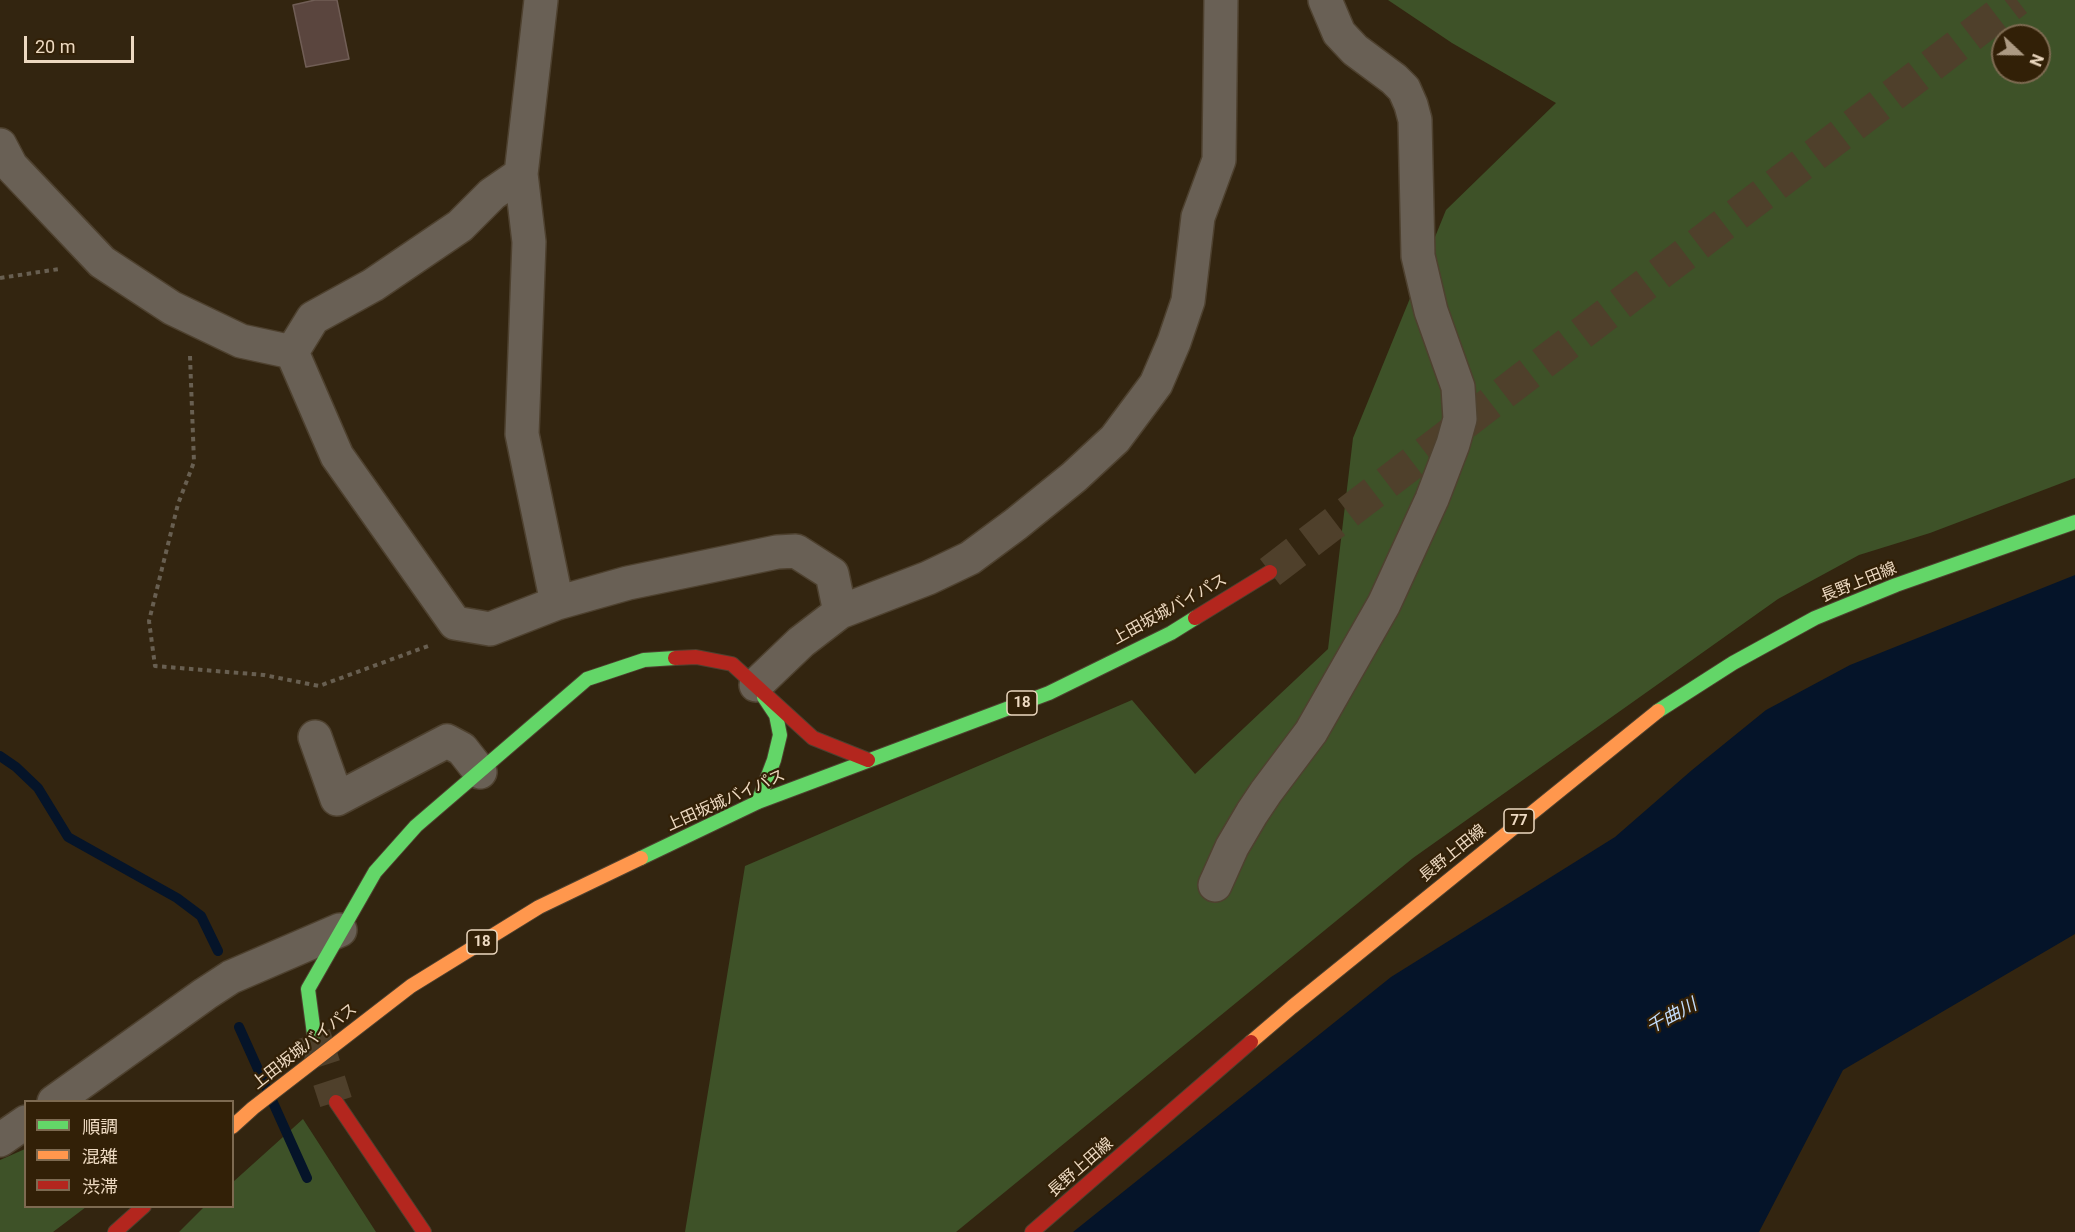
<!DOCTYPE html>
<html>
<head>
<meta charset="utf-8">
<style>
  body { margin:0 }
  #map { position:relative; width:2075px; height:1232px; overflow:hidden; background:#332510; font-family:Roboto,"Noto Sans JP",sans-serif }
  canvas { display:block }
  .legend { position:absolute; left:24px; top:1100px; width:210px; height:108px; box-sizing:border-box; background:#322007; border:2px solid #7d6a51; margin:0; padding:8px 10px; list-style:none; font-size:18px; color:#edd9c1 }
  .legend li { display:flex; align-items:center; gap:12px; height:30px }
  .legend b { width:30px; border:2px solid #7d6a51 }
  .north { position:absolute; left:1991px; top:24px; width:60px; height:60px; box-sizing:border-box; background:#322007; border:2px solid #7d6a51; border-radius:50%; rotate:112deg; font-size:16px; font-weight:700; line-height:24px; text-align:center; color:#edd9c1 }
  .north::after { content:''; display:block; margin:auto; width:21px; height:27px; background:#ac9a83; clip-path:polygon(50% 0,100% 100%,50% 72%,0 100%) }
  .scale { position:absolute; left:24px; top:36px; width:110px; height:27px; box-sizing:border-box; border:3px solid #edd9c1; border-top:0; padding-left:8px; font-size:18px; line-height:21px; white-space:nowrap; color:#edd9c1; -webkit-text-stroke:4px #322007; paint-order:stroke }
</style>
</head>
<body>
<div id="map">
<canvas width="2075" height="1232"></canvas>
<ul class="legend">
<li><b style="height:8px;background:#63d668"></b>順調</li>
<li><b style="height:8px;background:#ff974d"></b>混雑</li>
<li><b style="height:8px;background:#b3261e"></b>渋滞</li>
</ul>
<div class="north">N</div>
<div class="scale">20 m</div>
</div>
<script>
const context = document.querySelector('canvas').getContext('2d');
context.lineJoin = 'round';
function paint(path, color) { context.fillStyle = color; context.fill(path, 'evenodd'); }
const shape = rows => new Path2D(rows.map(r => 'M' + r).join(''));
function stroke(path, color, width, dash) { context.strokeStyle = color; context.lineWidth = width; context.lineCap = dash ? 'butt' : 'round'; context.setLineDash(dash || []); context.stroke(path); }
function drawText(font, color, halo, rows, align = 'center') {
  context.font = font + ' Roboto,"Noto Sans JP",sans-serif'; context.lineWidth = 4.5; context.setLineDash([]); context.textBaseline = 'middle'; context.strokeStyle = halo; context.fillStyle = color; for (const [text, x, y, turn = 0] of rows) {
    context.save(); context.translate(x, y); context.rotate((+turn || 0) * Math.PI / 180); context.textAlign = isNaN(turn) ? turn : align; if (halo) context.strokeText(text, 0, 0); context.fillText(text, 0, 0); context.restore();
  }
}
paint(shape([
  [1388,0,2075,0,2075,478,1930,533,1859,555,1778,599,1413,858,956,1232,685,1232,745,866,1132,700,1195,774,1328,649,1353,438,1446,210,1556,103,1452,43],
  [2003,36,2039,36,2039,72,2003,72],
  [303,1119,376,1232,179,1232,204,1207,232,1206,233,1182],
  [25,1149,26,1206,86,1207,53,1232,0,1232,0,1160]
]), '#3e5228');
paint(shape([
  [2075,575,2075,934,1843,1070,1759,1232,1073,1232,1391,977,1615,837,1692,770,1766,710,1850,665]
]), '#051429');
stroke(shape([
  [0,756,16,767,38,788,68,837,177,898,201,916,218,951],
  [239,1027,307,1178]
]), '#051429', 10);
const building = shape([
  [315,0,337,0,349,59,306,67,293,5,315,0]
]);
paint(building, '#5a453e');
stroke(building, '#715e56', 1.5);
stroke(shape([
  [314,1034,336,1102]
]), '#4f402b', 33, [33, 16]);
stroke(shape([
  [1270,572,2017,0]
]), '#4f402b', 33, [33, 16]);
const street = shape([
  [541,0,521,174,529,242,522,434,557,603],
  [0,145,11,166,102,262,172,308,241,341,292,352,337,456,455,623,490,629,557,603,628,583,777,552,796,551,832,574,840,612],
  [292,352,313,318,373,285,460,226,492,194,521,174],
  [756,685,801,642,840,612,928,578,970,558,1016,524,1074,477,1115,439,1156,384,1174,342,1188,301,1198,217,1219,160,1221,0],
  [315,737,337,799,447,741,462,749,480,772],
  [1215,885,1232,847,1252,813,1266,792,1311,732,1384,604,1432,499,1453,444,1460,419,1458,387,1431,311,1418,256,1415,120,1411,105,1404,89,1394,79,1355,50,1339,33,1325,0],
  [54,1102,205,994,231,977,340,930],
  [0,1140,26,1122]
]);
const fast = shape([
  [1658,711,1733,663,1815,618,1896,585,2075,522],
  [758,802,774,760,780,735,776,715,764,697],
  [641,858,758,802,1049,693,1171,633,1195,618],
  [314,1034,308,989,375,872,416,826,587,679,644,660,675,658]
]);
const slow = shape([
  [1251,1042,1292,1007,1658,711],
  [232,1127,253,1108,411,986,539,907,641,858]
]);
const jam = shape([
  [1195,618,1270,572],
  [675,658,696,657,732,664,813,738,868,760],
  [336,1102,424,1232],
  [115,1232,144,1206],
  [1032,1232,1251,1042]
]);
stroke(street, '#4e412f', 36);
stroke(fast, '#4e412f', 16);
stroke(slow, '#4e412f', 16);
stroke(jam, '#4e412f', 16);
stroke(shape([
  [0,278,59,269],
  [190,356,194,462,178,504,149,621,155,666,264,675,319,686,428,646]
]), '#685f51', 4, [4.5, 4.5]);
stroke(street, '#696055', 33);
stroke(fast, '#63d668', 14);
stroke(slow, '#ff974d', 14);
stroke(jam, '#b3261e', 14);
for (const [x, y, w] of [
  [1022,703,30],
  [1519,821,30],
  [482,942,30]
]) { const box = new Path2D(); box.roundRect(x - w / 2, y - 12, w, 24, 4.5); context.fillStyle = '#322007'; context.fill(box); stroke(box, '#edd9c1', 1.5); }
drawText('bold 15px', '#edd9c1', null, [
  ["18",1022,703],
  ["77",1519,821],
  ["18",482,942]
]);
drawText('16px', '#edd9c1', '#322007', [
  ["長野上田線",1859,583,-22],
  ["上田坂城バイパス",1170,610,-29],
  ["上田坂城バイパス",726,801,-24],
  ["長野上田線",1453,854,-39],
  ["上田坂城バイパス",305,1047,-38],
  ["長野上田線",1081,1168,-41]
]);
drawText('italic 18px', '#c3ddfc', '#322007', [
  ["千曲川",1672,1017,-28]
]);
</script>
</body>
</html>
